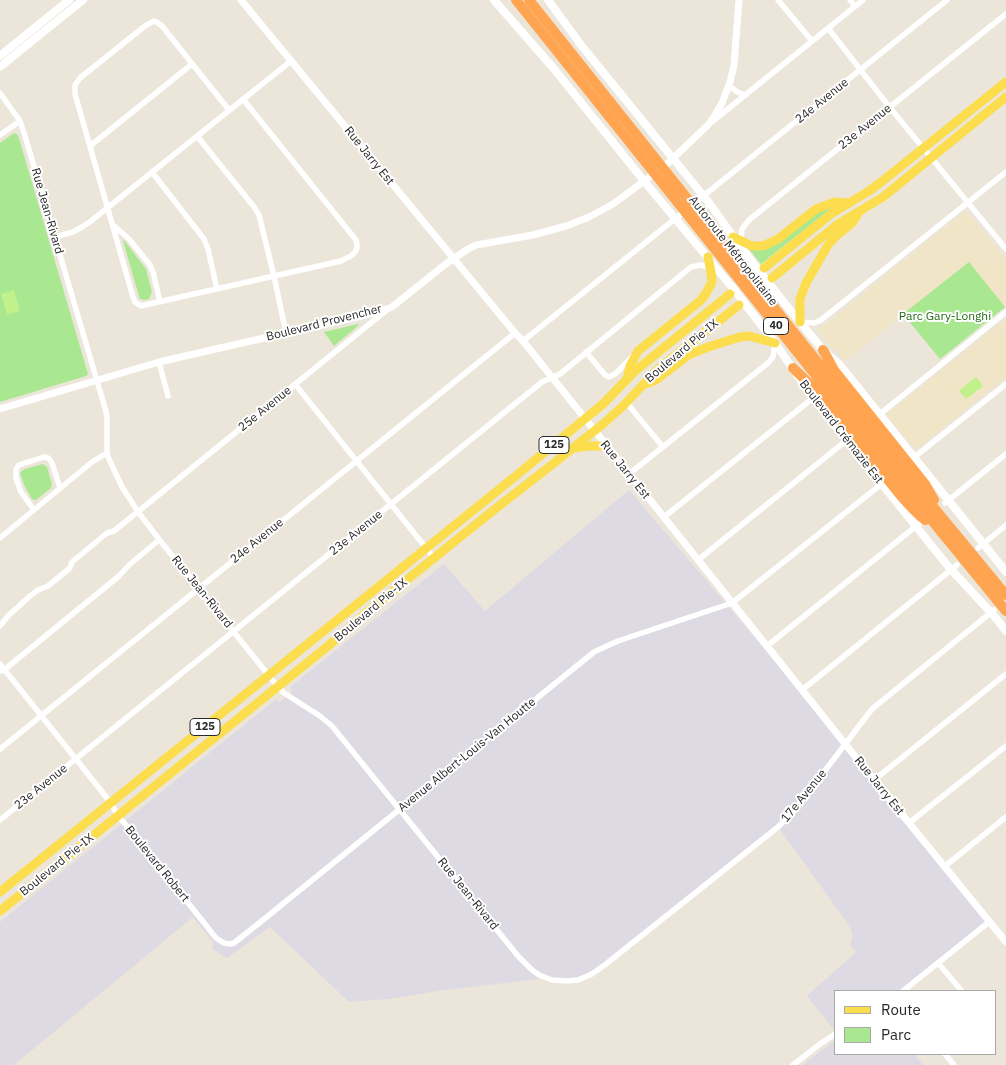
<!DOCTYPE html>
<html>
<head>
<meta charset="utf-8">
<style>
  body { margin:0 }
  #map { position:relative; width:1006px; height:1065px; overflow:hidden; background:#ece5d9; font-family:"IBM Plex Sans",sans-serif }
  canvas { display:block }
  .legend { position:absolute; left:834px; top:990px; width:162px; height:65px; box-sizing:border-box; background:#fff; border:1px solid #a9a9a9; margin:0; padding:6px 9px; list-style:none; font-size:15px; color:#292929 }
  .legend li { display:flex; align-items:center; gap:10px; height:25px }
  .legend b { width:25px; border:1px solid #a9a9a9 }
</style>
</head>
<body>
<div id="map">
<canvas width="1006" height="1065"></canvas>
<ul class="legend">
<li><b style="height:6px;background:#fcdd4e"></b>Route</li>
<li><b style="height:14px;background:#a9e890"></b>Parc</li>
</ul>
</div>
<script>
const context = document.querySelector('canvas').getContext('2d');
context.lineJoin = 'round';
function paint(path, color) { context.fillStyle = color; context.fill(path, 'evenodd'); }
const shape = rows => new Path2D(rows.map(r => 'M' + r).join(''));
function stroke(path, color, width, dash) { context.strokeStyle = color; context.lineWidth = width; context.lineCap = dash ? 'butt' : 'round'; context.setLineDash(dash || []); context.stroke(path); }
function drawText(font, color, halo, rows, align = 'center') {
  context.font = font + ' "IBM Plex Sans",sans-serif'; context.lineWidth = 4; context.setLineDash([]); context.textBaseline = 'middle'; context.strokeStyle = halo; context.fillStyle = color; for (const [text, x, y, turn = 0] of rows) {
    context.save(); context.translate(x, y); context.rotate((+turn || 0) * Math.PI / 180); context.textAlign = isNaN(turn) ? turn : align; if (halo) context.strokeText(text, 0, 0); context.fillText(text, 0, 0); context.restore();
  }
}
paint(shape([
  [629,490,845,743,989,922,903,991,835,991,835,1031,807,996,856,952,850,945,852,939,852,932,846,921,778,827,606,964,573,980,547,978,437,991,389,999,349,1002,270,927,227,958,212,949,213,945,212,941,193,917,14,1065,0,1065,0,922,275,700,280,702,292,691,290,687,444,564,485,611],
  [835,1040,835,1054,914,1054,923,1065,803,1065]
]), '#dddae4');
paint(shape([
  [965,211,967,212,1006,259,1006,306,1005,307,969,262,845,361,816,329,826,324],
  [1006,319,1006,377,918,448,913,447,888,416,888,413]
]), '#f0e5c6');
paint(shape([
  [14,133,18,135,88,374,86,376,0,402,0,143],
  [834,206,761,264,749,249,753,250,814,214],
  [124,240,146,269,152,292,149,299,146,300,140,299,139,296,123,241],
  [969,262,1005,307,940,359,903,314],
  [358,324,359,325,334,346,324,332],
  [43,464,47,467,52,484,51,488,36,500,34,500,32,499,25,487,20,473,22,471,25,469]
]), '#a9e890');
paint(shape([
  [14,290,20,311,7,315,1,294],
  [976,377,983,386,966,399,959,391]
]), '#c0f18a');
stroke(shape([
  [778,0,812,41],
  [850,0,855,6],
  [828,28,887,104,1006,249],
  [729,85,737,92,746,95],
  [0,93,20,121,25,136,105,408,107,417,107,453,109,459,122,487,139,513,158,538,278,687,284,693,320,716,332,726,518,956,532,970,539,975,552,980,566,981,578,980,592,974,606,964,778,827,795,810,872,709,994,610],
  [229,110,162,26,158,23,154,21,145,26,80,78,75,85,75,94,133,297,135,302,141,306,145,305,341,261,351,256,355,252,357,248,357,244,356,240,243,99],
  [713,121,863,0],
  [0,135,20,121],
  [197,136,254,207,259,215,274,276,286,333],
  [90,146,192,64],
  [152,172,204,239,208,249,217,289],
  [697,201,947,0],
  [113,225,129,239,150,265,153,272,160,302],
  [55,237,73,232,82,227,91,221,291,61],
  [741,242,742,229,749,220,1006,14],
  [800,322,814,323,821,320,1006,172],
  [523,341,681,214],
  [586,352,605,375,609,377,615,374,633,356],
  [159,362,168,396],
  [295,384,434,558],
  [626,402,663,447],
  [880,414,1006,312],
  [912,459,1006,384],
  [629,474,768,363,773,357,775,343],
  [945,503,1006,454],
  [34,510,21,492,16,478,16,469,19,465,44,457,48,458,50,460,52,463,60,488],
  [664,517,813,398],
  [0,538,92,462,107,453],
  [978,548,1006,525],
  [698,560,847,440],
  [0,626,8,616,30,596,38,590,48,586,70,568,72,562,107,533,114,531,388,309],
  [767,646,920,523],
  [0,664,111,803,118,816,126,825,131,834,136,837,216,938,224,943,230,944,234,943,258,924,594,652,618,641,732,603,884,482],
  [0,671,4,670,119,576,130,564,159,540],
  [802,690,957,565],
  [0,749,515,333],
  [874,780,1006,674],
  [0,820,542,382,560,374,691,267,701,265,713,268],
  [909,823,1006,746],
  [944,867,1006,817],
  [938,963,961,990],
  [903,991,989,922],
  [945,1054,954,1065],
  [793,1065,820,1044,835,1034]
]), '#fff', 5.5);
stroke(shape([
  [241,0,515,333,523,341,874,780,1006,942],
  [667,164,708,125,714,117,722,103,730,82,734,65,739,0],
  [0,409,159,362,378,312,392,307,447,263,468,249,476,245,533,235,566,226,589,217,613,204,651,176]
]), '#fff', 7);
stroke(shape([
  [494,0,555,70,644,181,732,287,775,343,813,398,947,565,995,617,1006,631],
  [548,0,581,45,710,204,742,249,790,310,823,350,840,365,1006,572],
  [0,56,69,0],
  [0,67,83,0]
]), '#fff', 8);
stroke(shape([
  [733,237,752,246,763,246,778,239,816,209,835,202,848,203],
  [764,268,831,214,869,191,880,183,1006,82],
  [772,278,838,224,883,197,1006,97],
  [800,322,800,299,806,283,828,245,836,236,852,223,859,212],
  [627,379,630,366,638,351,700,301,705,295,712,282,711,272,708,257],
  [645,384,656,380,690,354,711,346,740,337,749,336,775,343],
  [573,448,589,446,606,446],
  [0,892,517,475,604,403,635,371,730,294],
  [0,911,328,646,373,607,495,509,549,467,603,424,622,407,658,369,739,305]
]), '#fcdd4e', 9);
stroke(shape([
  [516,0,920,506,1006,611],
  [529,0,926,498,1006,595],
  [823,350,834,370,925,484,934,500],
  [793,368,813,387,902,497,913,509,925,520]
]), '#ffa551', 10);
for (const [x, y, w] of [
  [776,326,25],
  [554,445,30],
  [205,727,30]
]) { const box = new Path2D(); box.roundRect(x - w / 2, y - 8.5, w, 17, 4); context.fillStyle = '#fff'; context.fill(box); stroke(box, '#292929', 1); }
drawText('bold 11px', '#292929', null, [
  ["40",776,326],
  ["125",554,445],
  ["125",205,727]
]);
drawText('12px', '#292929', '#fff', [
  ["24e Avenue",822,101,-39],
  ["23e Avenue",865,127,-39],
  ["Rue Jarry Est",369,156,51],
  ["Rue Jean-Rivard",47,211,74],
  ["Autoroute Métropolitaine",733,251,52],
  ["Boulevard Provencher",324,323,-14],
  ["Boulevard Pie-IX",682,351,-40],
  ["25e Avenue",265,409,-39],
  ["Boulevard Crémazie Est",841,432,52],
  ["Rue Jarry Est",625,470,51],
  ["23e Avenue",356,533,-39],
  ["24e Avenue",257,541,-39],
  ["Rue Jean-Rivard",202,592,51],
  ["Boulevard Pie-IX",371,610,-40],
  ["Avenue Albert-Louis-Van Houtte",467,755,-39],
  ["Rue Jarry Est",879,786,51],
  ["23e Avenue",41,787,-39],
  ["17e Avenue",804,796,-51],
  ["Boulevard Robert",157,864,51],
  ["Boulevard Pie-IX",57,865,-39],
  ["Rue Jean-Rivard",468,894,51]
]);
drawText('12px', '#216b13', '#fff', [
  ["Parc Gary-Longhi",945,317]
]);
</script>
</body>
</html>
